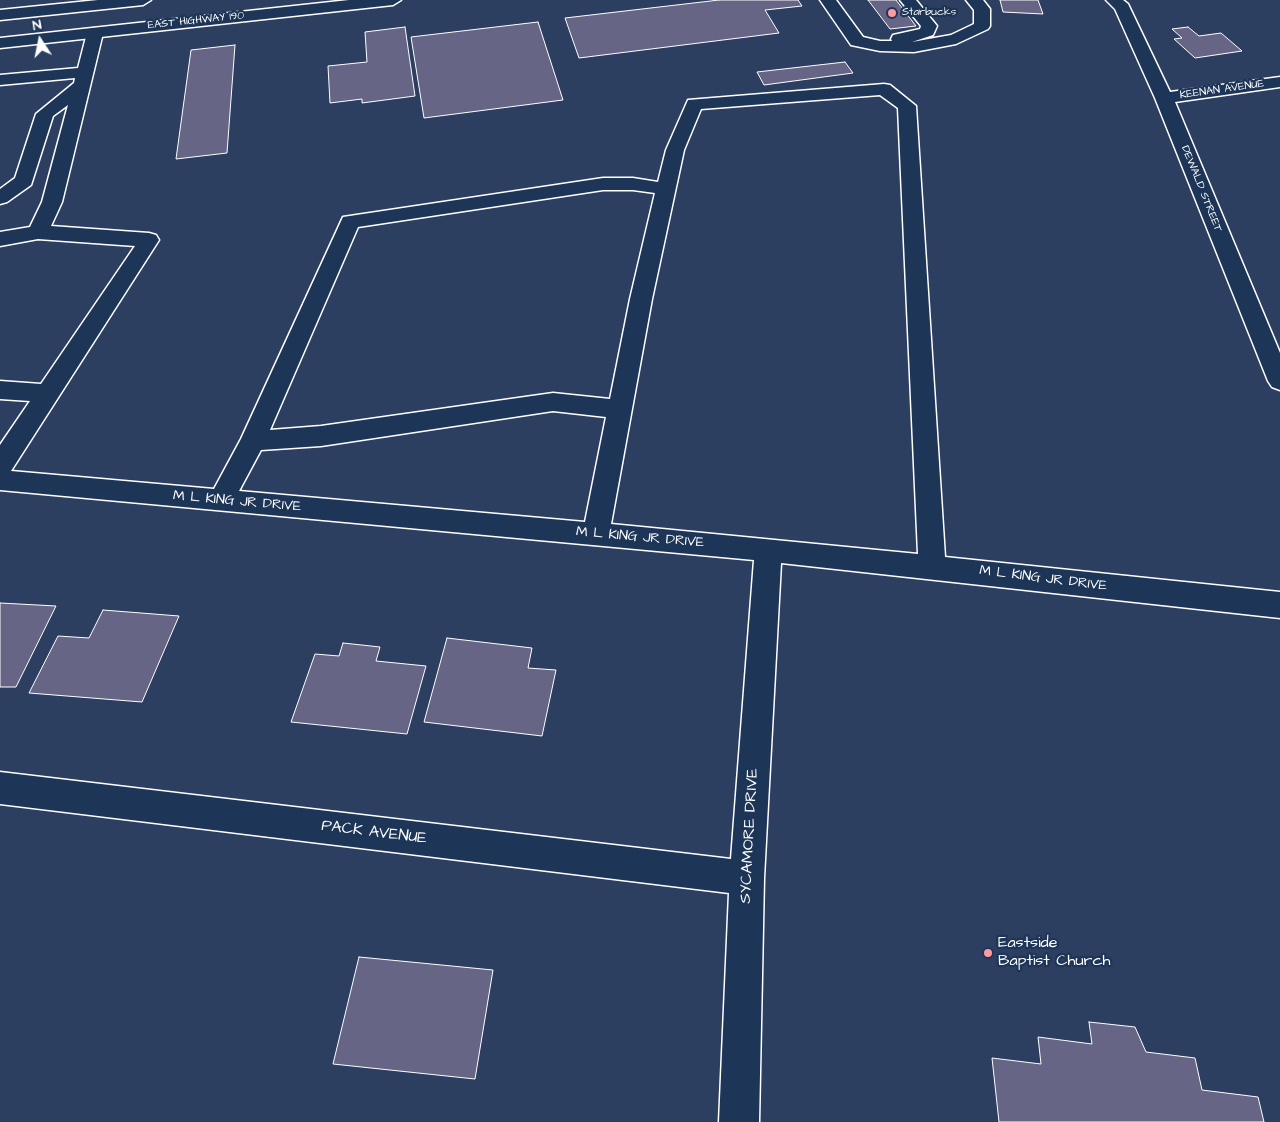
<!DOCTYPE html>
<html>
<head>
<meta charset="utf-8">
<style>
  body { margin:0 }
  #map { position:relative; width:1280px; height:1122px; overflow:hidden; background:#2c3f60; font-family:"Architects Daughter",sans-serif }
  canvas { display:block }
  .north { position:absolute; left:15px; top:15px; width:50px; height:50px; -webkit-text-stroke:4px #1d3557; paint-order:stroke; rotate:349deg; font-size:14px; font-weight:700; line-height:20px; text-align:center; color:#fff }
  .north::after { content:''; display:block; margin:auto; width:18px; height:22px; background:#fff; clip-path:polygon(50% 0,100% 100%,50% 72%,0 100%) }
</style>
</head>
<body>
<div id="map">
<canvas width="1280" height="1122"></canvas>
<div class="north">N</div>
</div>
<script>
const context = document.querySelector('canvas').getContext('2d');
context.lineJoin = 'round';
function paint(path, color) { context.fillStyle = color; context.fill(path, 'evenodd'); }
const shape = rows => new Path2D(rows.map(r => 'M' + r).join(''));
function stroke(path, color, width, dash) { context.strokeStyle = color; context.lineWidth = width; context.lineCap = dash ? 'butt' : 'round'; context.setLineDash(dash || []); context.stroke(path); }
function drawText(font, color, halo, rows, align = 'center') {
  context.font = font + ' "Architects Daughter",sans-serif'; context.lineWidth = 4.5; context.setLineDash([]); context.textBaseline = 'middle'; context.strokeStyle = halo; context.fillStyle = color; for (const [text, x, y, turn = 0] of rows) {
    context.save(); context.translate(x, y); context.rotate((+turn || 0) * Math.PI / 180); context.textAlign = isNaN(turn) ? turn : align; if (halo) context.strokeText(text, 0, 0); context.fillText(text, 0, 0); context.restore();
  }
}
const building = shape([
  [719,0,798,0,802,6,765,10,779,33,579,58,565,18,719,0],
  [868,0,896,0,916,26,890,29,868,0],
  [1000,0,1038,0,1043,14,1003,12,1000,0],
  [538,22,563,100,424,118,411,37,538,22],
  [405,27,415,96,362,103,362,99,330,103,328,66,367,62,365,32,405,27],
  [1188,27,1199,36,1221,33,1242,51,1195,58,1174,39,1182,38,1172,29,1188,27],
  [235,45,227,153,176,159,191,50,235,45],
  [845,62,853,73,764,85,757,72,845,62],
  [0,603,56,606,16,687,0,687,0,603],
  [103,610,179,616,142,702,29,693,58,636,89,638,103,610],
  [447,638,532,648,528,668,556,670,542,736,424,722,447,638],
  [343,643,380,647,376,661,426,666,407,734,291,722,315,654,339,656,343,643],
  [359,957,493,970,475,1079,333,1064,359,957],
  [1089,1022,1135,1027,1146,1052,1195,1058,1202,1090,1258,1097,1264,1122,999,1122,992,1058,1041,1064,1038,1037,1092,1044,1089,1022]
]);
paint(building, '#666586');
stroke(building, '#fff', 1);
const minor = shape([
  [820,0,836,0,863,37,880,41,892,41,891,39,893,35,920,29,921,26,900,0,916,0,937,26,933,35,912,42,951,35,974,24,974,10,966,0,983,0,990,9,990,26,988,29,956,44,914,52,880,51,851,45,820,0],
  [1106,0,1123,0,1128,4,1170,92,1280,77,1280,87,1175,102,1280,353,1280,390,1272,387,1268,381,1155,98,1115,9,1106,0],
  [95,28,101,30,103,33,62,202,51,226,149,233,156,235,159,240,11,471,214,489,241,439,343,217,603,178,633,178,658,182,666,150,688,100,884,84,890,85,916,106,945,557,1280,592,1280,618,781,563,764,878,759,1122,719,1122,729,893,0,804,0,772,731,859,754,560,0,490,0,445,30,401,0,399,0,381,41,384,135,246,38,239,0,246,0,232,30,227,42,202,68,105,53,116,31,185,7,202,0,204,0,189,15,178,36,114,74,83,75,78,0,85,0,75,78,68,87,33,89,30,95,28],
  [880,95,898,108,918,554,611,524,652,299,684,150,701,109,880,95],
  [603,190,633,190,655,193,630,299,610,399,553,393,321,426,270,430,358,227,603,190],
  [553,411,606,417,585,522,239,491,261,450,321,446,553,411]
]);
const major = shape([
  [98,0,151,0,143,5,0,20,0,10,98,0],
  [349,0,401,0,393,5,0,48,0,38,349,0]
]);
stroke(minor, '#fff', 3);
stroke(major, '#fff', 3);
paint(minor, '#1d3557');
paint(major, '#1d3557');
for (const [x, y, r, color] of [
  [892,13,5,"#ff9aa2"],
  [988,953,5,"#ff9aa2"]
]) { const dot = new Path2D(); dot.arc(x, y, r, 0, 2 * Math.PI); context.fillStyle = color; context.fill(dot); stroke(dot, '#1d3557', 2); }
drawText('11px', '#fff', '#1d3557', [
  ["Starbucks",902,13]
], 'left');
drawText('11px', '#fff', '#1d3557', [
  ["EAST HIGHWAY 190",196,21,-6],
  ["KEENAN AVENUE",1222,90,-8],
  ["DEWALD STREET",1201,189,68]
]);
drawText('14px', '#fff', '#1d3557', [
  ["M L KING JR DRIVE",237,502,5],
  ["M L KING JR DRIVE",640,538,5],
  ["M L KING JR DRIVE",1043,579,7]
]);
drawText('16px', '#fff', '#1d3557', [
  ["PACK AVENUE",374,833,7],
  ["SYCAMORE DRIVE",750,836,-87]
]);
drawText('16px', '#fff', '#1d3557', [
  ["Eastside",998,944],
  ["Baptist Church",998,962]
], 'left');
</script>
</body>
</html>
